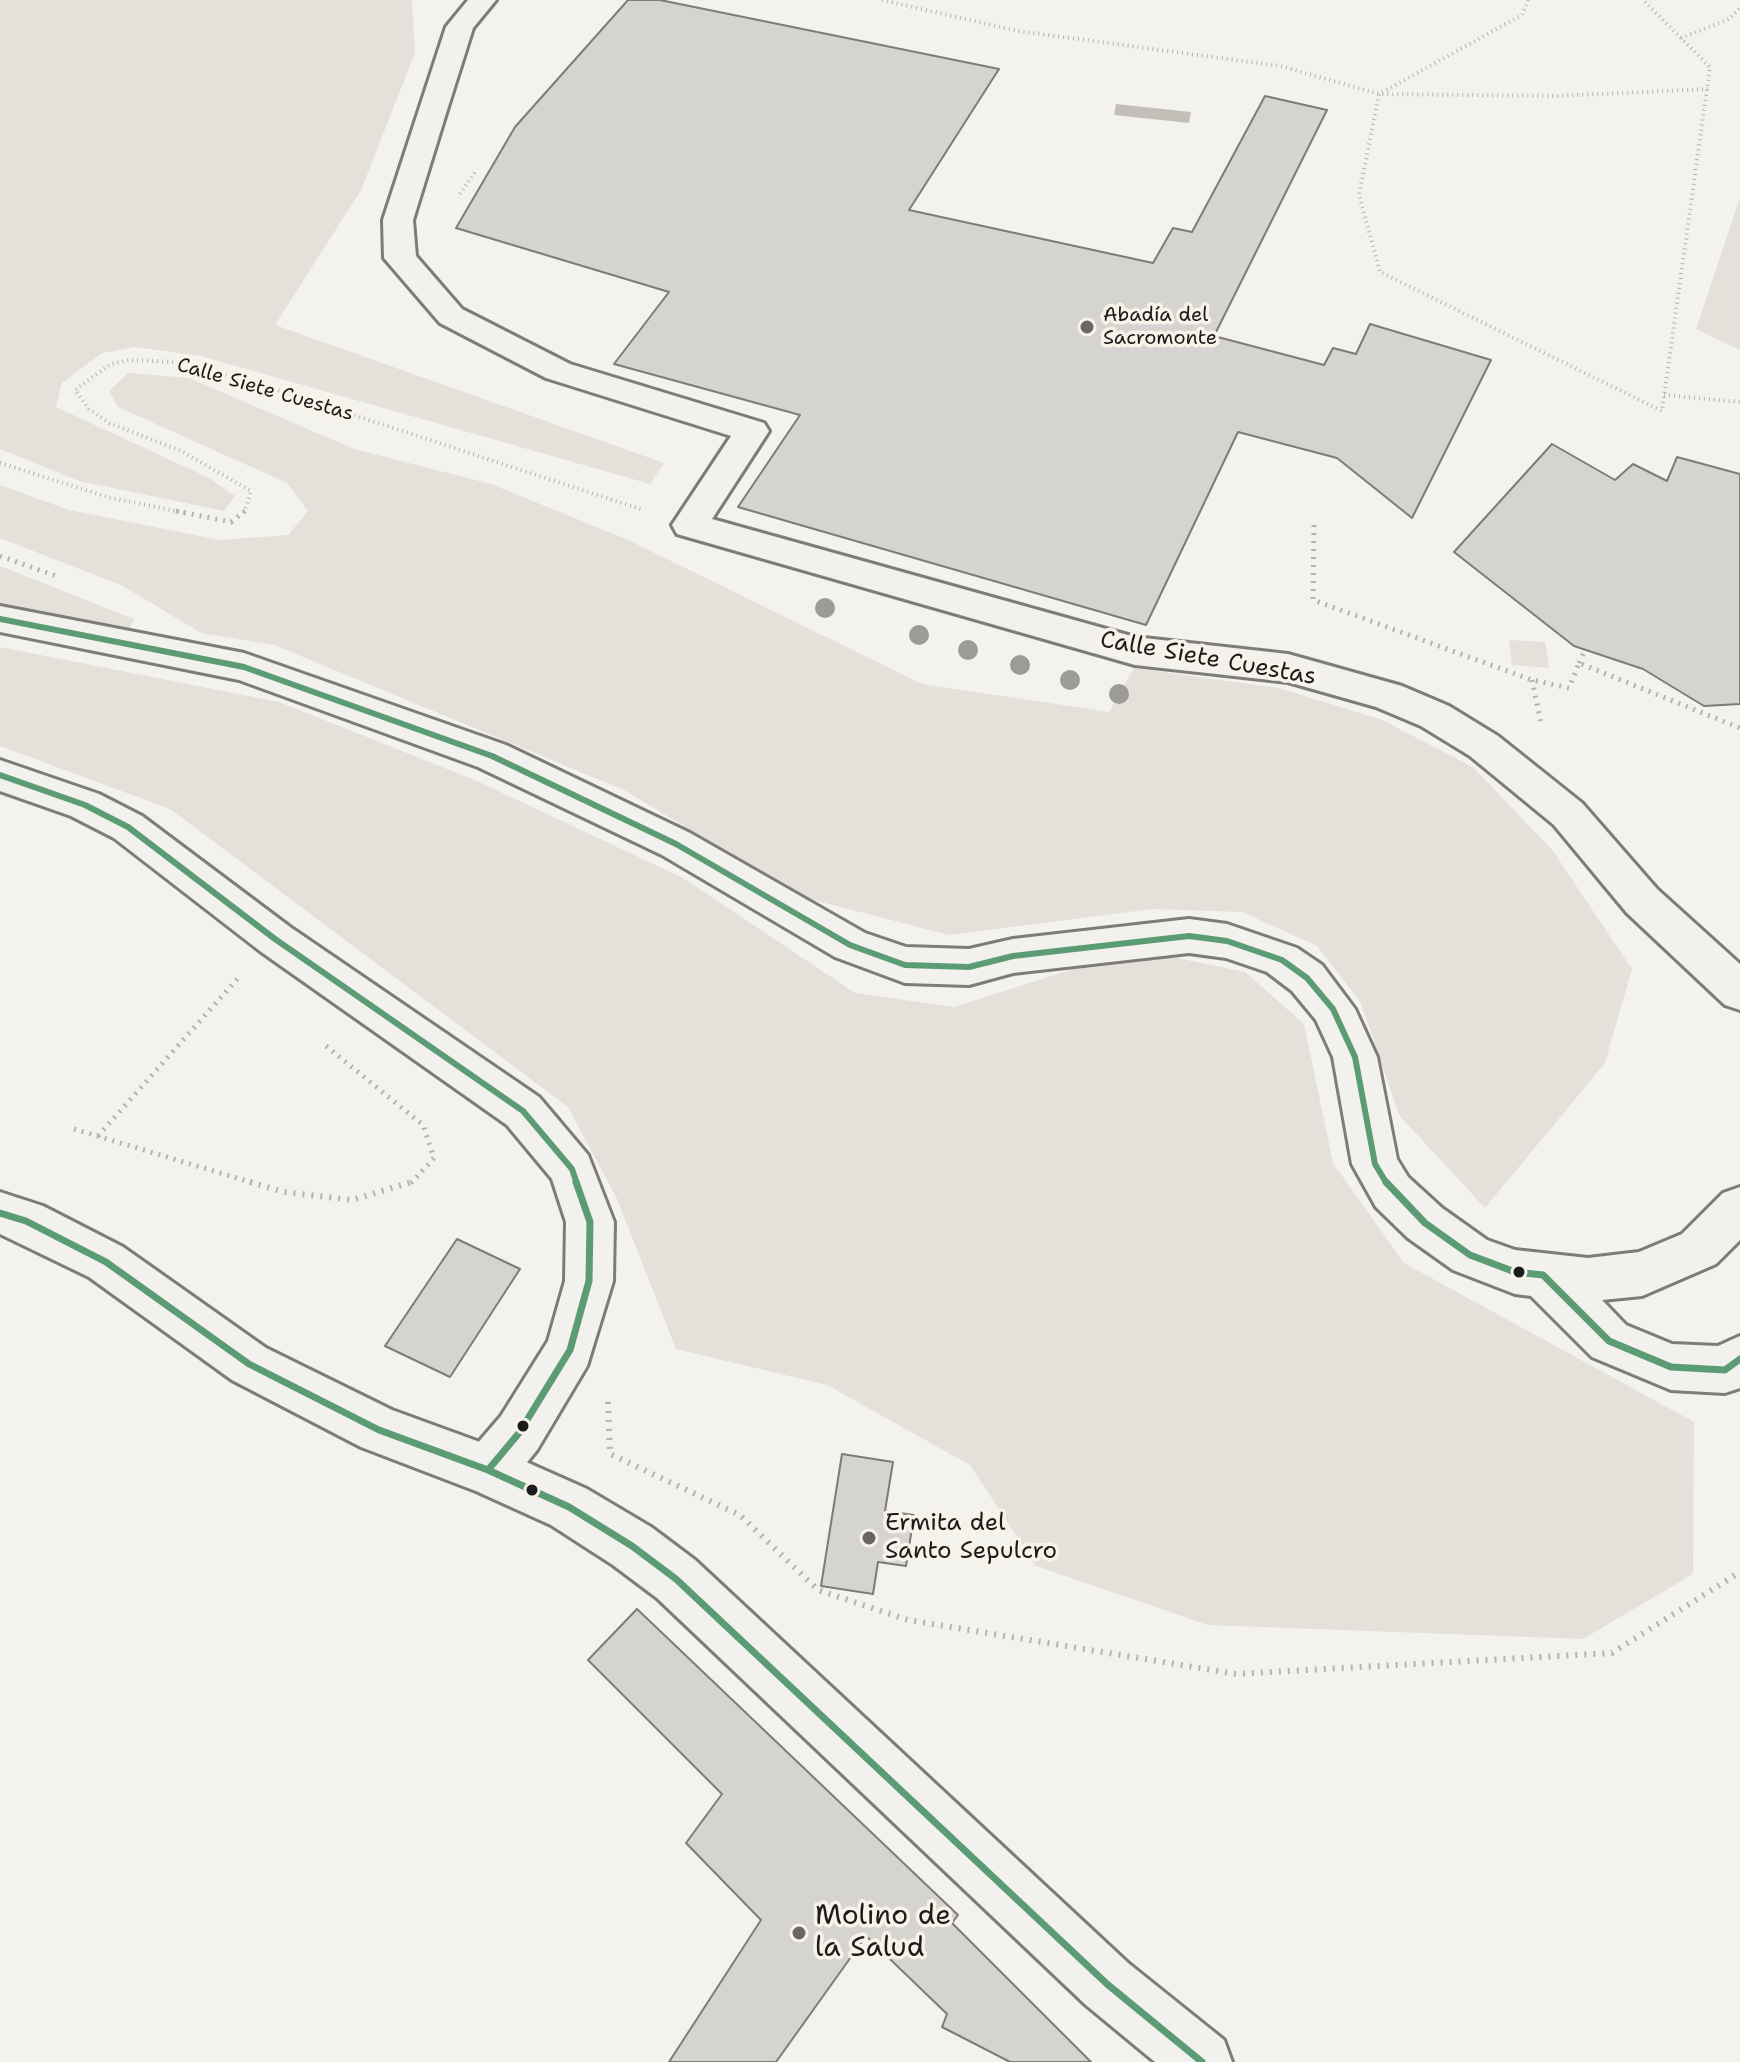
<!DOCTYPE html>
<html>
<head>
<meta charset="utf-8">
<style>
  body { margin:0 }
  canvas { display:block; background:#f4f2ec }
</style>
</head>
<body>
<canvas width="1740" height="2062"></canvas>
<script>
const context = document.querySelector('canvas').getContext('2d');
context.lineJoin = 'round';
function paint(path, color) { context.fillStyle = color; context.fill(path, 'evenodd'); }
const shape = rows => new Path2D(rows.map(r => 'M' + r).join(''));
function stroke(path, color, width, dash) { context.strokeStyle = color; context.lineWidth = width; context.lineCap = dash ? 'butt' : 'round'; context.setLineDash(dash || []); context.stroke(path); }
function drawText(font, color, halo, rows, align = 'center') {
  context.font = font + ' "Shantell Sans",sans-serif'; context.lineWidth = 7; context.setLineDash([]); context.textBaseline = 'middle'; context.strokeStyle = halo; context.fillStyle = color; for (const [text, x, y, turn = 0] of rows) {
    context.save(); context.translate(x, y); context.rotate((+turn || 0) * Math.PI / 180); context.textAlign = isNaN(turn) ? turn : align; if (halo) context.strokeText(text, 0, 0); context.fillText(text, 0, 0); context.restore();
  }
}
paint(shape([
  [0,0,412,0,415,53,361,190,275,325,664,463,650,484,201,356,135,347,102,353,62,383,56,407,209,478,235,496,224,511,79,481,0,449],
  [1740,197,1740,350,1696,329],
  [128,373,189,378,354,449,491,484,626,539,922,684,1109,712,1134,668,1278,688,1380,719,1473,767,1553,851,1632,969,1605,1063,1485,1208,1399,1115,1361,1003,1317,946,1242,912,1152,909,949,935,802,897,624,790,274,645,201,633,123,586,0,538,0,485,69,510,220,540,288,535,308,511,287,483,118,407,109,391],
  [0,566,134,619,129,630,0,608],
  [1509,640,1545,642,1549,668,1512,665],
  [0,647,279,702,477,781,683,878,855,993,954,1007,1083,966,1172,957,1245,972,1304,1024,1333,1163,1404,1263,1694,1422,1693,1574,1583,1639,1208,1625,1036,1566,970,1465,827,1385,676,1349,617,1199,568,1107,170,809,0,746]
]), '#e4e1da');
paint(shape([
  [1116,104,1191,112,1189,123,1114,115]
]), '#c2bfb8');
const building = shape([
  [628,0,660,0,999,69,909,210,1153,263,1173,228,1192,232,1265,96,1327,110,1214,336,1324,365,1333,348,1356,354,1370,324,1491,360,1412,518,1337,458,1238,432,1146,625,738,507,800,415,614,364,669,292,456,228,515,127,628,0],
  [1552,444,1615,480,1633,464,1667,481,1677,457,1740,474,1740,704,1704,706,1643,669,1574,646,1454,552,1552,444],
  [457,1239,520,1269,450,1377,385,1346,457,1239],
  [842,1454,893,1462,885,1511,914,1515,906,1566,878,1562,873,1594,821,1586,842,1454],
  [637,1609,958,1915,952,1923,1091,2062,1010,2062,942,2027,947,2014,866,1936,776,2062,669,2062,761,1920,686,1843,722,1794,588,1660,637,1609]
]);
paint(building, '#d5d4d0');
stroke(building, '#7d7c7a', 2);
const minor = shape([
  [468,0,496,0,473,28,447,110,413,220,416,256,462,309,570,364,764,423,769,431,712,519,1135,637,1288,654,1402,686,1449,706,1498,736,1582,803,1657,889,1740,964,1740,1010,1725,1005,1627,913,1554,825,1470,756,1421,726,1376,707,1288,682,1135,665,677,534,672,525,731,436,546,378,440,323,384,258,383,220,446,27,468,0],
  [0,606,244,653,506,745,690,833,865,933,906,947,969,949,1013,939,1189,919,1227,924,1297,948,1322,965,1355,1009,1377,1057,1397,1159,1408,1177,1442,1208,1487,1240,1515,1250,1588,1258,1639,1252,1682,1234,1723,1193,1740,1187,1740,1240,1716,1264,1642,1296,1602,1300,1626,1325,1672,1344,1718,1346,1740,1336,1740,1388,1725,1393,1671,1390,1592,1357,1531,1296,1515,1294,1453,1270,1408,1238,1376,1207,1352,1164,1333,1057,1316,1020,1292,991,1267,972,1226,958,1189,953,1013,973,969,985,905,983,835,957,662,855,478,767,239,680,0,632,0,606],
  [0,760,99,794,142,816,290,927,539,1097,588,1155,614,1222,613,1281,587,1366,537,1450,506,1488,488,1495,470,1488,462,1470,470,1452,501,1416,548,1341,565,1281,566,1222,552,1179,507,1125,260,951,114,838,71,816,0,791,0,760]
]);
const tertiary = shape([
  [0,1192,43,1206,123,1247,266,1348,392,1410,488,1445,587,1489,651,1527,695,1560,1128,1963,1224,2040,1232,2062,1155,2062,1086,2005,657,1598,613,1565,551,1525,476,1491,361,1447,232,1380,89,1277,0,1234,0,1192]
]);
stroke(minor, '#7d7c7a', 6);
stroke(tertiary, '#7d7c7a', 6);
stroke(shape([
  [882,0,1018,31,1280,66,1379,94,1558,96,1708,89],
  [1528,0,1522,15,1379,94,1359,195,1380,272,1662,411,1710,67,1643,0],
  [1681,38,1729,19,1740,8],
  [460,194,477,169],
  [1664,395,1740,402],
  [0,463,111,498,186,513],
  [244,513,251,491,181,451,109,423,89,409,75,390,111,364,131,360,172,362,247,380,643,510]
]), '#b4b3b0', 4, [1, 4]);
stroke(shape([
  [176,511,231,522,245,511],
  [1314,525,1313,600,1532,680,1569,688,1579,663,1740,728],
  [0,556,59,577],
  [1579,663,1585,650],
  [1532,680,1541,723],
  [326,1046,423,1125,434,1158,412,1182,406,1184],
  [74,1129,257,1184],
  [98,1136,238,978]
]), '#b4b3b0', 5, [2, 6]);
stroke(shape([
  [250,1182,284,1192,352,1200,412,1182],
  [608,1402,610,1454,740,1515,818,1590,908,1620,1236,1674,1612,1653,1740,1572]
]), '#b4b3b0', 6, [2, 7]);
paint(minor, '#f2f1ed');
paint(tertiary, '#f2f1ed');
stroke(shape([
  [0,619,244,667,492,756,676,844,850,945,905,965,969,967,1013,956,1189,936,1227,941,1282,960,1307,978,1333,1009,1355,1057,1375,1164,1387,1184],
  [0,775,85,805,128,827,275,939,523,1111,572,1169,577,1184]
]), '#5b9c75', 6);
stroke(shape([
  [1386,1182,1425,1223,1470,1255,1515,1272,1543,1275,1609,1341,1671,1367,1725,1370,1740,1359],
  [0,1213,26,1221,106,1262,249,1364,379,1430,488,1470,569,1507,632,1546,676,1579,1107,1984,1202,2062],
  [488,1470,519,1433,570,1350,589,1281,590,1222,576,1182]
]), '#5b9c75', 7);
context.fillStyle = '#9c9b97';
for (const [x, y] of [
  [825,608],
  [919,635],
  [968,650],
  [1020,665],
  [1070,680],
  [1119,694]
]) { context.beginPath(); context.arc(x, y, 10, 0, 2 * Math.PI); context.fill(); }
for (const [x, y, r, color] of [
  [1087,327,8,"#686765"],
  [1519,1272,7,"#1c1c1c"],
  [523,1426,7,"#1c1c1c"],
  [532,1490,7,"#1c1c1c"],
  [869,1538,8,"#686765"],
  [799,1933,8,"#686765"]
]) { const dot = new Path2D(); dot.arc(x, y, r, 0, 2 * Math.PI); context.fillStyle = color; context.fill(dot); stroke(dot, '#f7f3e8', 3); }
drawText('20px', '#1c1c1c', '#f7f3e8', [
  ["Abadía del",1103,316],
  ["Sacromonte",1103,339]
], 'left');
drawText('20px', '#1c1c1c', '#f7f3e8', [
  ["Calle Siete Cuestas",265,390,16]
]);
drawText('24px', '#1c1c1c', '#f7f3e8', [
  ["Calle Siete Cuestas",1208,659,10]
]);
drawText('24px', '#1c1c1c', '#f7f3e8', [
  ["Ermita del",885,1524],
  ["Santo Sepulcro",885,1552]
], 'left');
drawText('28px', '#1c1c1c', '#f7f3e8', [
  ["Molino de",815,1917],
  ["la Salud",815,1949]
], 'left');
</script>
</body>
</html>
